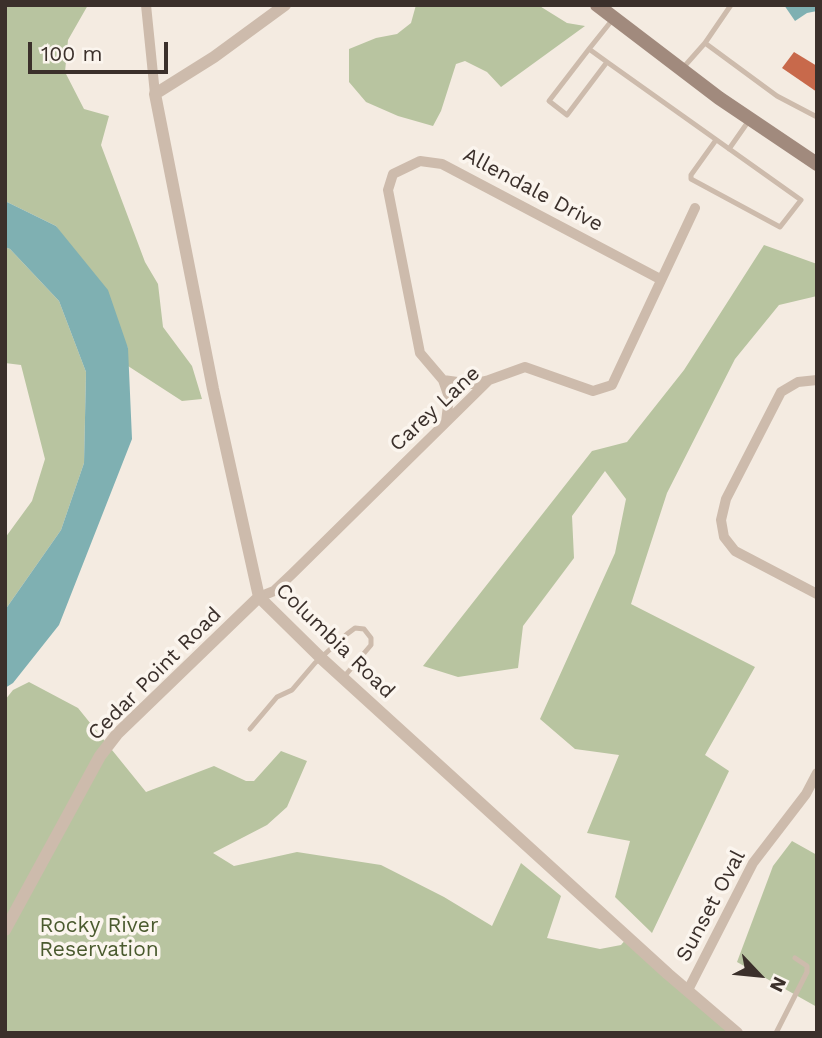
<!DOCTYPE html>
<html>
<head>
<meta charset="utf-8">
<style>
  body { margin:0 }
  #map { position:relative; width:822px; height:1038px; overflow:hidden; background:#f4ebe1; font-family:"Work Sans",sans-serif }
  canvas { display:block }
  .frame { position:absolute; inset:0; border:7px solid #3b302b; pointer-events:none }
  .north { position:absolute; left:724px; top:940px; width:70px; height:70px; -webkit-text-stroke:5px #fbf5ee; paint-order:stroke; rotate:116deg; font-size:19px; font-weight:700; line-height:28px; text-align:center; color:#3b302b }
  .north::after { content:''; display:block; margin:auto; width:24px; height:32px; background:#3b302b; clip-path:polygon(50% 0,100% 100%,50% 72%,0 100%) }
  .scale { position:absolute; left:28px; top:42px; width:140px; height:32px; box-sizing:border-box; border:4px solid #3b302b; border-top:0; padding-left:9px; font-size:21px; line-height:24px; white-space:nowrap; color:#3b302b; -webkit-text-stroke:5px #fbf5ee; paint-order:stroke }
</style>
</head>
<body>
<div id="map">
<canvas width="822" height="1038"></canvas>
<div class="frame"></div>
<div class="north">N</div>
<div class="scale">100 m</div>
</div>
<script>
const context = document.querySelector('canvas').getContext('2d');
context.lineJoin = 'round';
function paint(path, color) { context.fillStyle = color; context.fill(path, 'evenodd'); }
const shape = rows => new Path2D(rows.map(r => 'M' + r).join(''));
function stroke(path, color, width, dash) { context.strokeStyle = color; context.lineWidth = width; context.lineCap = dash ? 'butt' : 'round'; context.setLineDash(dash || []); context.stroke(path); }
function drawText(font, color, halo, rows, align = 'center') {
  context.font = font + ' "Work Sans",sans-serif'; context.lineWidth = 7; context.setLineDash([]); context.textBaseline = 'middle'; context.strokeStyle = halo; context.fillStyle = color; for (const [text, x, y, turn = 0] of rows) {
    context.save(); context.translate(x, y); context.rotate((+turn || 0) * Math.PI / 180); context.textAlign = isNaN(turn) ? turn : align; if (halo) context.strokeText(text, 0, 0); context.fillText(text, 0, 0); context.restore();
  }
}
paint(shape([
  [5,5,88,5,68,40,65,72,84,109,109,116,101,145,145,262,158,284,163,327,192,366,202,399,182,401,128,366,128,348,56,226,5,201],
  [416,5,538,5,567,23,585,26,501,87,487,72,465,61,456,64,441,111,433,126,398,116,366,102,349,82,349,49,376,38,397,34,411,23],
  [764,245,817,264,817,296,779,305,735,359,667,493,631,604,755,667,705,755,729,771,652,933,615,897,630,841,587,833,619,755,575,749,540,719,615,553,626,499,605,471,572,516,574,558,523,626,518,668,458,677,423,666,592,451,627,442,684,370],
  [5,247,10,249,59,301,86,372,84,463,61,530,5,610,5,538,32,501,45,459,21,365,5,363],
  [29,682,78,708,146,792,214,766,246,781,254,781,281,751,307,761,287,807,267,825,213,853,234,866,297,852,381,865,444,897,492,926,521,863,561,896,547,938,600,949,621,945,627,938,733,1033,5,1033,5,700,13,690],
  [792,841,817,855,817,1007,737,962,773,866]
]), '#b8c4a0');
paint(shape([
  [784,5,817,5,817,11,807,13,795,21],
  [5,201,56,226,108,290,128,348,132,439,59,625,13,683,5,688,5,610,61,530,84,463,86,372,59,301,10,249,5,247]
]), '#7fb0b2');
paint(shape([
  [794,52,817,66,817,92,782,68]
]), '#c8694b');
stroke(shape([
  [705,43,777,96,817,117],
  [589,49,607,62,567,115,549,101,589,49,613,19],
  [607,62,801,200,780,227,691,179,691,175,716,140],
  [682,69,705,43,731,5],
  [729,149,750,119],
  [250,729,277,697,292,690,315,663,347,634,355,628,364,629,371,638,371,645,343,678],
  [776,1033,807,972,807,966,795,958]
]), '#cdbbac', 5);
stroke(shape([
  [146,5,155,94],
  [443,380,472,384,489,380],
  [817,380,798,382,781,392,726,499,721,520,724,537,735,551,817,594],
  [446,422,449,397,443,380,420,353,388,190,393,174,420,161,442,164,660,279],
  [259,597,274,591,292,574,489,380,525,367,593,391,612,385,695,208],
  [688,990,753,863,806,794,817,773]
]), '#cdbbac', 10);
stroke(shape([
  [285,5,214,57,155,94,213,389,259,597,322,659,668,974,737,1033],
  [5,930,100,756,117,734,259,597]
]), '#cdbbac', 12);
stroke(shape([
  [597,5,719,98,817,164]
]), '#a18a7d', 14);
drawText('21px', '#3b302b', '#fbf5ee', [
  ["Allendale Drive",533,190,28],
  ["Carey Lane",435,409,-43],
  ["Columbia Road",335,641,44],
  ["Cedar Point Road",155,674,-45],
  ["Sunset Oval",711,906,-62]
]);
drawText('21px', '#4a5a2e', '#fbf5ee', [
  ["Rocky River",99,926],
  ["Reservation",99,950]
]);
</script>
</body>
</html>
